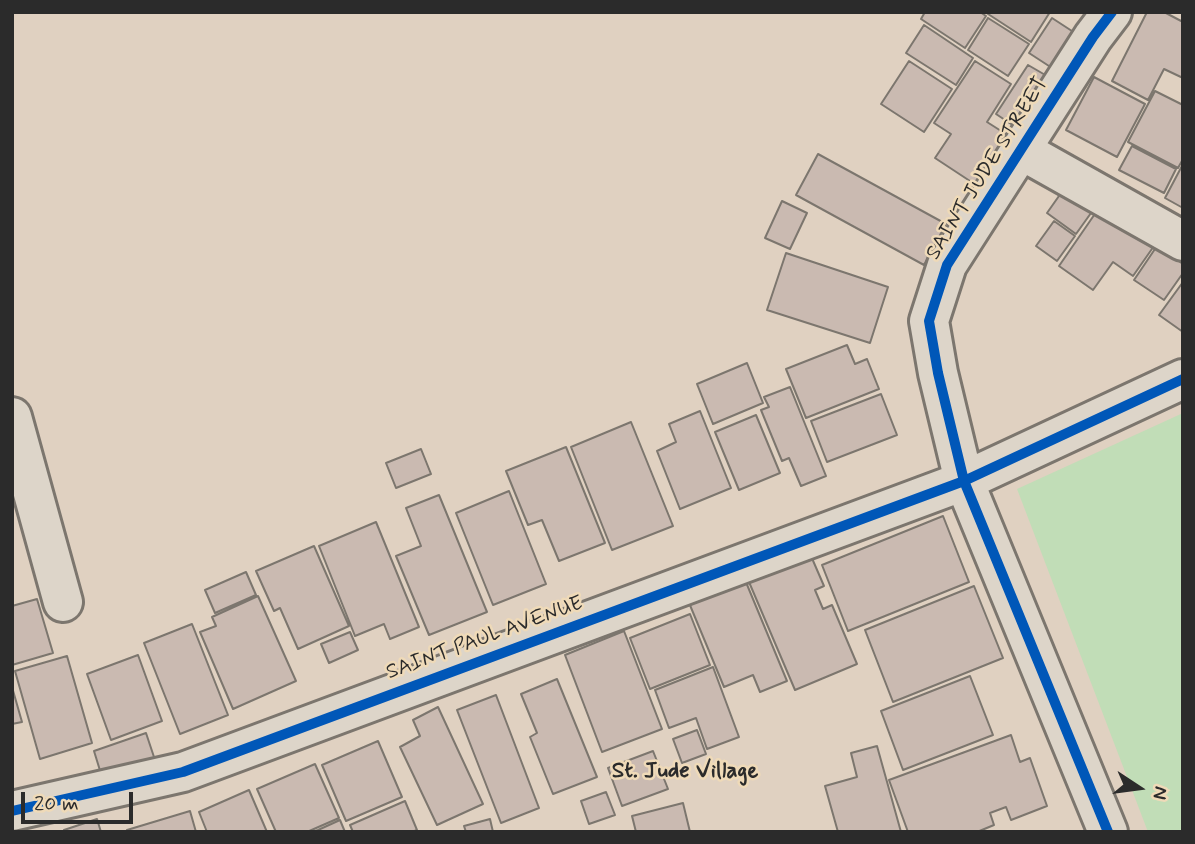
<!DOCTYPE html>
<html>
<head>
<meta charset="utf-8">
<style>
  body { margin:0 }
  #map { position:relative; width:1195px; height:844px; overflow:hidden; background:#e0d1c1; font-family:Mynerve,sans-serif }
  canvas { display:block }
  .frame { position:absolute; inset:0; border:14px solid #2b2b2b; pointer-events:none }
  .north { position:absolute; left:1104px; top:753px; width:70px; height:70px; -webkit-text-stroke:5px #efdab8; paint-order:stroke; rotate:103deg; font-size:19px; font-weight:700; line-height:28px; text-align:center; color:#2b2b2b }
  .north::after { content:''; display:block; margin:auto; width:24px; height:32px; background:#2b2b2b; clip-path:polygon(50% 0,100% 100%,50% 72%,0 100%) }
  .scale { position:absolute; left:21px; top:792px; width:112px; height:32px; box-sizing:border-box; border:4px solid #2b2b2b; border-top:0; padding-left:9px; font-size:21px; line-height:24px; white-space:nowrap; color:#2b2b2b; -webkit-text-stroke:5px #efdab8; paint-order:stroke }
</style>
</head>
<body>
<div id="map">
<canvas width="1195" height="844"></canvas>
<div class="frame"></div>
<div class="north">N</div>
<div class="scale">20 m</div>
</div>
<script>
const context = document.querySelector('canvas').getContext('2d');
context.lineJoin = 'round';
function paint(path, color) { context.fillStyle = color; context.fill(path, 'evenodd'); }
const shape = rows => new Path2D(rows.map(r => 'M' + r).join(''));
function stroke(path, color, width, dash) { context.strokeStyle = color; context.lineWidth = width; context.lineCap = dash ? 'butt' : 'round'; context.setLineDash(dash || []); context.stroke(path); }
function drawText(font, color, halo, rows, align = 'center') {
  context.font = font + ' Mynerve,sans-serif'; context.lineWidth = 5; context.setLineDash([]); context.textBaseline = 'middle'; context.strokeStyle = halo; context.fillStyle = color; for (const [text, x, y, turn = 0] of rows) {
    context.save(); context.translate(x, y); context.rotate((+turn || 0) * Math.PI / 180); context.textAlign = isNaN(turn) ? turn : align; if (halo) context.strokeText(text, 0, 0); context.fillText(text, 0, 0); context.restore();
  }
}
paint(shape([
  [1183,413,1183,832,1148,832,1017,489]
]), '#c1ddb7');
const building = shape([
  [925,12,980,12,986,16,965,48,921,19,925,12],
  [985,12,1050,12,1031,42,985,12],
  [1147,12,1164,12,1183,22,1183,78,1164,69,1148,100,1112,81,1147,12],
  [988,18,1029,44,1008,76,968,50,988,18],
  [1052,18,1075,33,1052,68,1029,53,1052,18],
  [924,25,973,58,956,85,906,53,924,25],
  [909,61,952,89,924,132,881,104,909,61],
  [975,61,1011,84,987,122,1009,136,976,185,935,158,951,134,934,123,975,61],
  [1028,65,1047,76,1014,126,996,114,1028,65],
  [1094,77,1145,104,1117,157,1066,130,1094,77],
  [1155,91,1183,105,1183,159,1178,168,1128,142,1155,91],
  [1132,146,1176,169,1164,193,1119,170,1132,146],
  [818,154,946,224,924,265,796,195,818,154],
  [1183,164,1183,208,1165,198,1183,164],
  [1066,186,1096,206,1076,234,1047,213,1066,186],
  [782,201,807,213,790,249,765,238,782,201],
  [1099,208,1154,246,1133,276,1113,262,1093,290,1059,266,1099,208],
  [1054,221,1075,236,1057,261,1036,246,1054,221],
  [1157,246,1183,264,1183,273,1164,300,1134,280,1157,246],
  [786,253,888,287,870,343,767,310,786,253],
  [1183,282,1183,332,1159,315,1183,282],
  [847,345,855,364,867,359,879,389,806,418,786,369,847,345],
  [747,363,763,403,713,424,697,384,747,363],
  [790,387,826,476,801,486,789,458,782,461,761,410,769,407,764,397,790,387],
  [881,394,897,435,827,462,811,421,881,394],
  [700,411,731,488,680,509,657,451,676,442,669,424,700,411],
  [756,415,780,473,739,490,715,432,756,415],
  [631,422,673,526,612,550,571,447,631,422],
  [566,447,605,543,559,561,542,520,528,525,506,471,566,447],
  [421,449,431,474,396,488,386,463,421,449],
  [509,491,546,584,493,605,456,513,509,491],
  [439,495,487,612,429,635,396,556,421,546,406,508,439,495],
  [943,516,969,582,848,631,822,565,943,516],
  [376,522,419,627,390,639,384,624,355,636,319,546,376,522],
  [314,546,349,626,298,649,280,608,274,611,256,571,314,546],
  [811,556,824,586,815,590,823,609,832,605,857,664,795,690,749,582,811,556],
  [246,572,256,595,215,613,205,590,246,572],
  [743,575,787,681,760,692,753,675,724,687,687,598,743,575],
  [974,586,1003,658,893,702,865,630,974,586],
  [258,596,296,681,233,709,200,632,216,626,212,617,258,596],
  [37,599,53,653,12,665,12,606,37,599],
  [690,614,710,665,650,689,630,638,690,614],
  [192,624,228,715,180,734,144,643,192,624],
  [624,631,662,729,602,752,565,655,624,631],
  [350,632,358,650,329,663,321,644,350,632],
  [138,655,162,721,111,740,87,674,138,655],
  [67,656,92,743,40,759,15,671,67,656],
  [713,667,739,737,707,749,696,718,669,728,655,690,713,667],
  [970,676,993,735,903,770,881,711,970,676],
  [557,679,597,777,553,794,530,737,537,733,521,694,557,679],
  [12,687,22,722,12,724,12,687],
  [496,695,539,808,501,823,457,710,496,695],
  [438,707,483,804,437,825,400,747,420,736,413,720,438,707],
  [697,730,706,754,682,763,673,739,697,730],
  [146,733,155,760,102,777,94,751,146,733],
  [1011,735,1020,762,1030,758,1047,806,1011,820,1006,807,990,813,994,825,977,832,908,832,889,780,1011,735],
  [378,741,402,797,346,821,322,765,378,741],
  [877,746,901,832,838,832,825,786,857,777,851,753,877,746],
  [653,751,668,789,622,806,608,768,653,751],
  [315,764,339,818,307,832,276,832,257,789,315,764],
  [249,790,267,832,207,832,199,812,249,790],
  [606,792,615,815,589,824,581,801,606,792],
  [405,801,417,830,412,832,353,832,350,825,405,801],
  [683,803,690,832,636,832,632,816,683,803],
  [190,811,196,832,127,832,127,830,190,811],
  [97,819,101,832,64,832,64,830,97,819],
  [490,819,493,832,466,832,464,826,490,819],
  [340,820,345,832,313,832,318,830,340,820]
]);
paint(building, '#cabab1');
stroke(building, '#7c766e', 2);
const minor = shape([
  [1021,150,1183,241],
  [12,417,63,602],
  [12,811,183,772,964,481,1183,379],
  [1108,832,964,481,938,373,929,321,947,265,1093,37,1112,12]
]);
stroke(minor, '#7c766e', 44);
stroke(minor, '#ddd5c9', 38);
stroke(shape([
  [12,811,183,772,964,481,1183,379],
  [1108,832,964,481,938,373,929,321,947,265,1093,37,1112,12]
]), '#0057b8', 10);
drawText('21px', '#2b2b2b', '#efdab8', [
  ["SAINT JUDE STREET",988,169,-58],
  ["SAINT PAUL AVENUE",485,639,-20]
]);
drawText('bold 23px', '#2b2b2b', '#efdab8', [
  ["St. Jude Village",685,772]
]);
</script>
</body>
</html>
